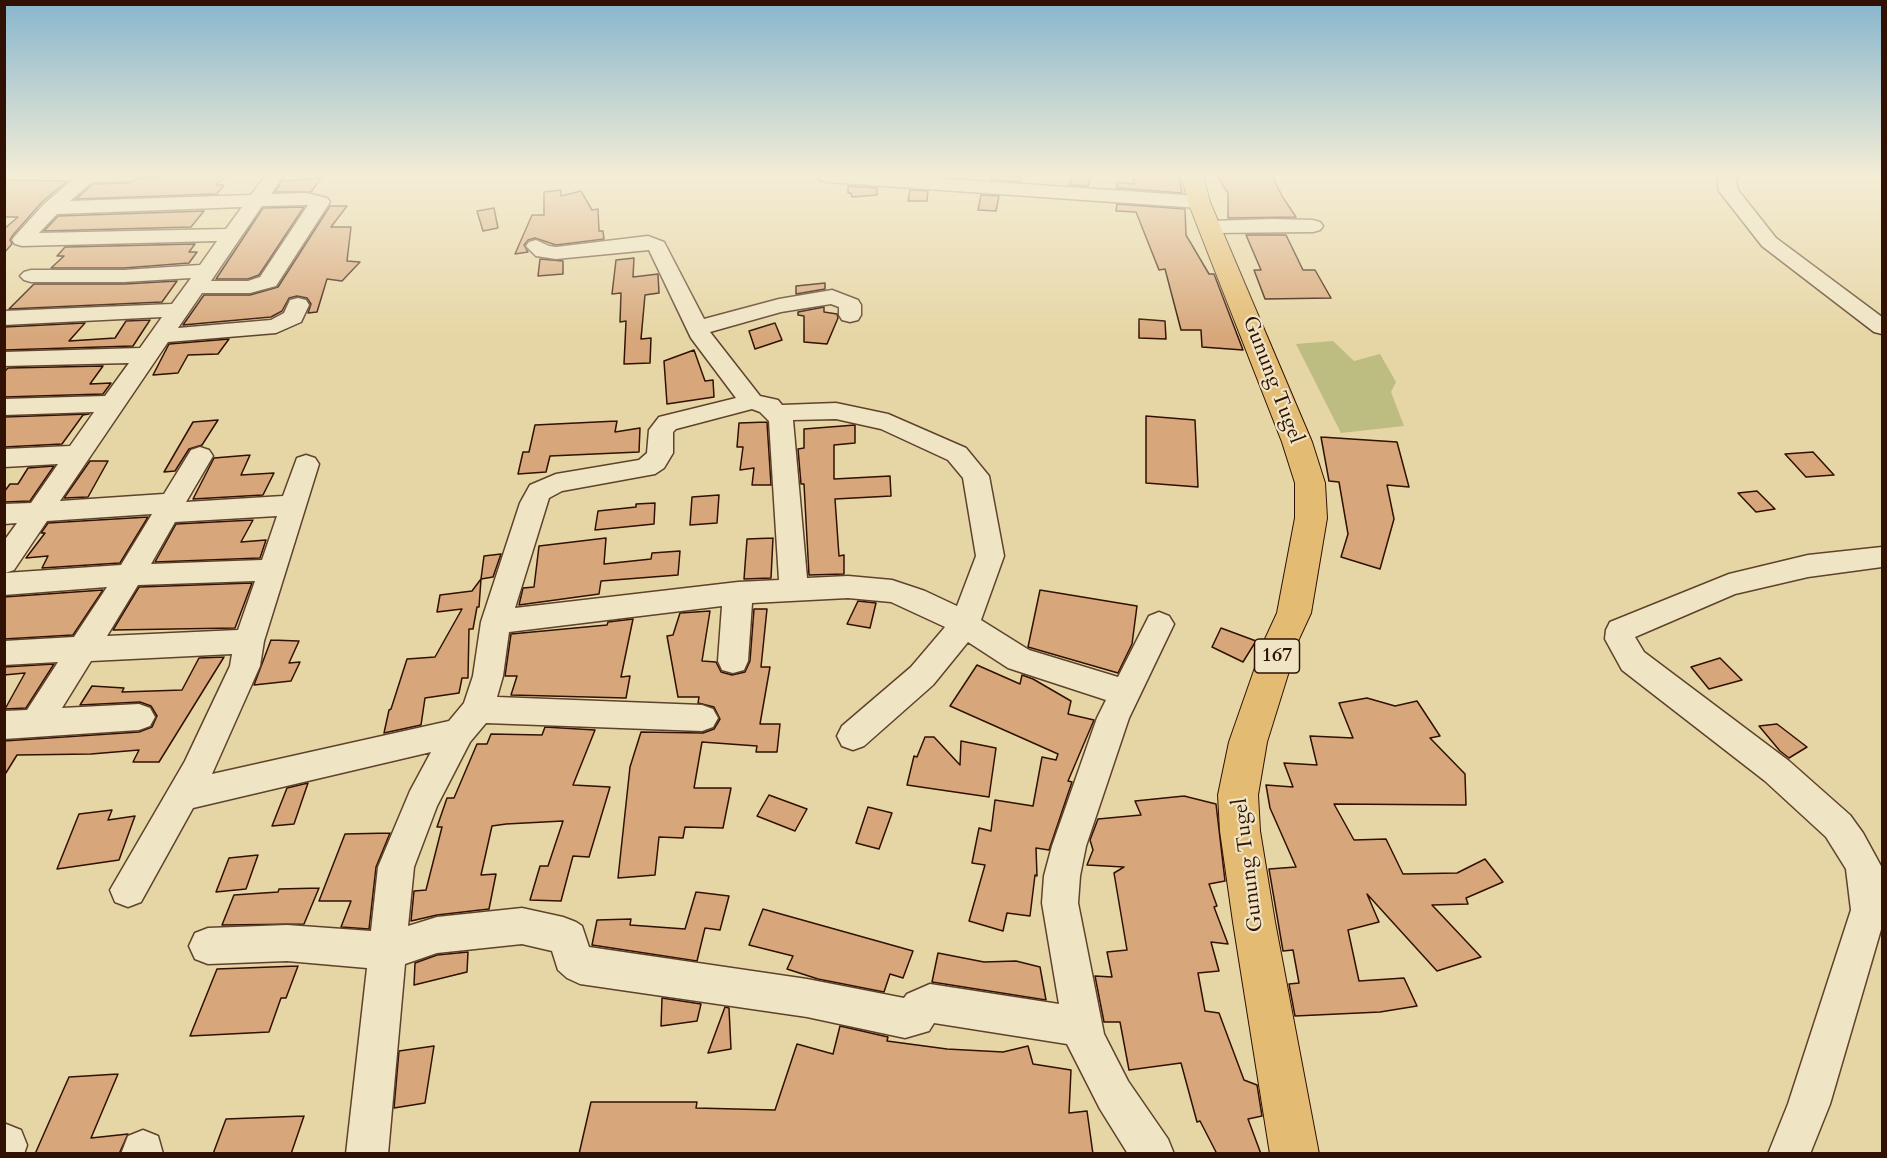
<!DOCTYPE html>
<html>
<head>
<meta charset="utf-8">
<style>
  body { margin:0 }
  #map { position:relative; width:1887px; height:1158px; overflow:hidden; background:#e7d6a5; font-family:Cardo,serif }
  canvas { display:block }
  .frame { position:absolute; inset:0; border:6px solid #301103; pointer-events:none }
</style>
</head>
<body>
<div id="map">
<canvas width="1887" height="1158"></canvas>
<div class="frame"></div>
</div>
<script>
const context = document.querySelector('canvas').getContext('2d');
context.lineJoin = 'round';
function paint(path, color) { context.fillStyle = color; context.fill(path, 'evenodd'); }
const shape = rows => new Path2D(rows.map(r => 'M' + r).join(''));
function stroke(path, color, width, dash) { context.strokeStyle = color; context.lineWidth = width; context.lineCap = dash ? 'butt' : 'round'; context.setLineDash(dash || []); context.stroke(path); }
function drawText(font, color, halo, rows, align = 'center') {
  context.font = font + ' Cardo,serif'; context.lineWidth = 4.5; context.setLineDash([]); context.textBaseline = 'middle'; context.strokeStyle = halo; context.fillStyle = color; for (const [text, x, y, turn = 0] of rows) {
    context.save(); context.translate(x, y); context.rotate((+turn || 0) * Math.PI / 180); context.textAlign = isNaN(turn) ? turn : align; if (halo) context.strokeText(text, 0, 0); context.fillText(text, 0, 0); context.restore();
  }
}
paint(shape([
  [1333,341,1354,361,1380,354,1396,382,1391,392,1404,426,1341,433,1296,344]
]), '#bdbc81');
const building = shape([
  [166,175,227,175,216,185,224,185,217,194,76,199,93,184,128,183,138,178,165,177,166,175],
  [989,175,1019,175,1021,182,992,180,989,175],
  [1074,175,1092,175,1088,186,1069,185,1074,175],
  [1133,175,1179,175,1182,193,1117,188,1117,182,1134,184,1133,175],
  [1216,175,1272,175,1282,196,1296,217,1228,218,1228,193,1216,175],
  [321,178,311,192,275,192,282,181,321,178],
  [4,180,67,181,42,202,13,235,10,240,12,244,4,253,4,229,18,217,4,217,4,180],
  [848,186,877,188,877,195,852,197,851,193,848,193,848,186],
  [561,190,561,196,581,191,592,210,598,209,599,231,603,231,604,239,556,245,535,238,528,240,524,245,528,252,515,254,532,215,544,215,544,192,561,190],
  [910,190,928,191,927,201,908,201,910,190],
  [981,195,999,196,996,211,978,210,981,195],
  [1117,204,1185,209,1186,235,1209,274,1214,274,1243,350,1202,347,1201,330,1181,330,1165,269,1159,270,1136,212,1116,211,1117,204],
  [330,206,347,206,331,227,351,227,347,261,360,262,342,281,327,279,317,312,308,313,311,304,307,298,297,296,289,298,282,311,271,317,183,325,204,295,250,295,278,287,330,206],
  [304,207,259,275,248,279,216,279,263,208,304,207],
  [494,208,498,228,483,231,477,211,494,208],
  [204,211,191,227,44,231,58,216,204,211],
  [1246,235,1286,235,1303,270,1315,270,1331,298,1265,299,1254,270,1261,270,1246,235],
  [195,244,189,252,197,252,189,263,124,268,51,268,64,256,57,256,65,247,195,244],
  [634,258,633,277,658,274,659,293,645,295,641,339,651,338,650,363,624,364,626,321,620,322,621,293,612,294,616,260,634,258],
  [540,259,563,261,563,274,538,276,540,259],
  [177,281,162,302,9,309,34,284,124,284,177,281],
  [825,283,825,289,796,294,796,286,825,283],
  [824,307,824,312,837,314,838,318,827,344,804,342,804,316,798,315,798,312,824,307],
  [1139,319,1165,321,1166,339,1139,338,1139,319],
  [150,320,133,346,4,350,4,327,85,323,69,341,115,338,126,321,150,320],
  [775,323,782,340,755,349,749,331,775,323],
  [229,339,218,354,188,355,178,373,153,375,169,344,229,339],
  [694,350,705,381,713,380,714,397,667,404,664,361,694,350],
  [103,366,90,384,111,383,103,394,4,397,4,372,8,368,103,366],
  [89,414,83,415,62,444,4,447,4,417,89,414],
  [1146,416,1195,420,1198,487,1146,483,1146,416],
  [218,420,202,445,189,449,175,471,164,472,193,422,218,420],
  [617,421,615,432,640,428,639,452,550,456,546,472,518,474,523,452,529,452,535,425,617,421],
  [767,422,771,485,752,485,754,468,740,470,743,447,737,447,739,423,767,422],
  [855,425,855,443,834,445,834,479,890,476,891,496,835,499,839,556,844,555,844,574,809,575,804,484,801,484,798,449,804,448,804,429,855,425],
  [1321,437,1397,442,1409,487,1387,485,1394,519,1380,569,1341,557,1348,534,1339,482,1329,481,1321,437],
  [1813,452,1834,475,1806,477,1785,454,1813,452],
  [250,455,241,475,274,473,263,495,193,499,214,458,250,455],
  [90,461,108,461,88,497,64,498,90,461],
  [54,466,30,501,4,502,4,492,10,484,18,484,28,468,54,466],
  [1757,491,1775,509,1756,512,1738,493,1757,491],
  [719,495,717,523,690,525,692,497,719,495],
  [655,503,654,524,595,530,598,511,636,507,636,504,655,503],
  [148,517,120,563,42,568,48,556,26,558,45,533,41,533,48,523,148,517],
  [253,520,241,542,266,540,260,558,155,562,176,524,253,520],
  [606,538,604,564,651,559,652,553,680,551,678,575,601,581,599,594,519,605,523,588,534,587,539,546,606,538],
  [773,538,771,578,744,579,747,539,773,538],
  [501,554,493,577,481,579,479,607,477,607,473,629,469,629,468,678,462,678,459,693,425,698,421,725,384,733,389,710,391,709,407,659,435,657,462,609,437,612,440,595,472,591,481,579,484,556,501,554],
  [252,583,235,628,113,630,139,587,252,583],
  [103,590,73,635,4,639,4,597,103,590],
  [1040,590,1137,606,1132,644,1118,673,1028,647,1040,590],
  [858,601,876,603,870,628,847,624,858,601],
  [754,609,767,609,761,667,770,667,760,724,780,724,777,752,756,752,757,746,702,742,694,788,731,788,723,828,685,827,683,838,659,837,655,875,618,878,630,767,641,732,703,733,714,729,720,719,714,707,698,703,699,697,678,697,667,636,673,635,680,613,710,611,702,661,716,662,721,672,732,675,745,672,750,661,754,609],
  [633,619,621,677,630,676,626,698,511,695,517,676,505,676,511,634,607,625,608,622,633,619],
  [1221,628,1256,641,1243,662,1212,647,1221,628],
  [271,640,299,641,289,663,300,662,291,681,254,685,271,640],
  [224,657,159,762,133,762,139,750,91,754,17,755,4,776,4,741,139,732,152,727,157,716,151,706,140,702,80,705,92,686,124,688,122,692,182,690,199,658,224,657],
  [1720,658,1742,680,1709,689,1691,667,1720,658],
  [54,664,26,708,5,709,25,673,4,675,4,667,54,664],
  [977,665,1020,684,1022,675,1033,679,1071,701,1068,714,1094,720,1068,781,1072,782,1049,850,1036,848,1037,876,1035,875,1030,916,1007,913,1003,931,969,921,985,865,972,863,979,828,991,831,995,800,1033,806,1042,757,1056,760,1058,754,950,706,977,665],
  [1367,698,1395,706,1417,701,1440,736,1430,738,1465,774,1466,805,1334,804,1354,840,1386,839,1403,874,1457,873,1485,859,1503,882,1466,898,1468,904,1432,905,1481,957,1437,971,1367,894,1379,922,1348,930,1359,981,1404,978,1417,1006,1380,1012,1295,1016,1289,984,1299,983,1293,950,1283,951,1269,869,1296,867,1270,808,1266,785,1293,787,1284,763,1317,765,1310,736,1353,738,1339,703,1367,698],
  [1777,724,1807,747,1789,758,1780,751,1759,726,1777,724],
  [545,727,595,730,573,785,610,787,589,857,573,856,561,901,530,900,540,866,548,866,563,821,506,824,492,826,481,875,496,874,489,909,437,915,411,921,414,891,426,890,442,827,437,827,447,798,454,798,477,744,487,744,491,734,542,735,545,727],
  [925,737,934,737,960,765,961,741,996,748,989,797,907,785,914,756,917,757,925,737],
  [308,783,294,824,272,826,287,788,308,783],
  [769,795,807,809,795,831,757,816,769,795],
  [1184,796,1216,804,1225,881,1209,884,1217,906,1214,907,1228,944,1211,942,1219,971,1198,973,1205,1011,1219,1013,1244,1080,1257,1085,1262,1116,1248,1119,1261,1154,1217,1154,1200,1121,1197,1122,1181,1063,1129,1070,1120,1022,1104,1022,1095,976,1112,977,1107,952,1127,950,1114,873,1124,867,1087,865,1093,850,1090,840,1098,819,1141,815,1135,801,1184,796],
  [868,807,892,813,879,849,856,843,868,807],
  [112,810,108,820,135,816,119,860,57,869,79,814,112,810],
  [390,833,376,867,369,929,341,927,351,901,319,901,345,834,390,833],
  [258,855,246,889,216,892,229,858,258,855],
  [319,888,304,924,222,925,234,895,278,892,279,889,319,888],
  [696,892,729,896,720,930,705,928,697,961,592,945,597,920,631,919,630,925,685,929,696,892],
  [763,909,913,951,903,978,890,974,884,992,818,979,787,969,793,956,749,945,763,909],
  [468,952,467,972,414,985,415,963,437,955,468,952],
  [938,953,984,962,1016,961,1040,967,1046,1000,932,982,938,953],
  [298,966,286,998,281,998,269,1032,190,1036,217,969,298,966],
  [662,998,701,1004,697,1021,661,1026,662,998],
  [725,1007,729,1008,731,1049,708,1053,725,1007],
  [840,1026,888,1037,887,1041,947,1049,1003,1052,1028,1046,1033,1064,1071,1070,1069,1113,1087,1111,1093,1154,579,1154,591,1102,697,1102,696,1108,775,1110,797,1044,833,1054,840,1026],
  [434,1046,425,1103,394,1108,399,1051,434,1046],
  [118,1074,91,1138,128,1134,119,1154,35,1154,69,1077,118,1074],
  [304,1116,291,1154,213,1154,226,1119,304,1116]
]);
paint(building, '#d7a77b');
stroke(building, '#301103', 1.5);
const minor = shape([
  [78,175,137,175,135,179,128,181,92,182,70,201,251,195,266,175,284,175,271,194,307,193,327,198,330,202,276,286,250,293,202,293,178,328,271,320,284,313,290,300,298,298,306,300,309,305,301,322,276,333,168,342,60,501,164,494,191,450,200,447,209,450,213,456,186,502,283,496,297,458,306,455,315,458,319,464,264,641,260,666,212,774,449,721,464,703,473,676,481,622,520,503,530,485,556,474,639,460,647,453,649,430,659,417,736,398,691,338,649,250,556,259,536,256,526,246,529,242,536,240,549,246,556,247,648,236,664,242,704,319,779,299,832,290,858,300,861,305,861,315,858,320,850,322,842,320,839,315,839,307,831,304,781,312,710,332,760,396,778,400,782,405,836,403,888,414,966,448,989,476,1004,556,981,620,1029,650,1118,677,1149,616,1159,612,1169,616,1174,624,1129,718,1086,846,1080,876,1078,903,1104,1034,1128,1081,1168,1139,1174,1154,1128,1154,1100,1109,1067,1044,934,1023,929,1031,905,1038,807,1017,580,984,567,978,558,970,552,951,522,944,437,953,405,964,388,1154,346,1154,367,968,287,961,208,964,195,959,189,946,195,933,208,928,287,925,371,931,378,867,410,791,431,752,193,808,141,902,128,907,115,902,110,890,185,761,230,666,232,654,91,661,62,708,139,704,150,708,155,717,150,726,139,730,4,739,4,711,27,710,58,662,4,665,4,641,74,637,107,587,4,595,4,541,17,523,4,524,4,504,31,503,58,464,4,467,4,449,70,446,94,412,4,415,4,399,105,396,129,363,4,366,4,352,140,348,162,317,4,325,4,311,172,304,191,278,124,282,31,282,24,280,20,276,24,272,31,270,124,270,200,265,217,241,22,246,15,244,12,240,15,236,44,204,78,175],
  [308,205,260,277,248,281,211,281,262,206,308,205],
  [242,207,226,229,39,233,57,214,242,207],
  [752,409,760,412,769,421,779,580,738,582,515,608,549,498,562,491,655,474,664,468,673,453,673,432,676,429,752,409],
  [836,419,881,429,948,460,963,478,976,556,957,606,925,591,892,580,848,576,807,578,793,420,836,419],
  [152,514,121,565,5,573,14,570,47,521,152,514],
  [277,516,262,560,151,564,175,522,277,516],
  [255,581,238,630,107,636,138,585,255,581],
  [848,598,891,602,945,627,911,667,842,726,837,736,842,746,853,750,864,746,933,685,968,642,1008,668,1106,700,1097,718,1052,846,1044,876,1042,903,1059,1004,930,984,907,994,904,998,807,979,589,947,582,926,576,922,563,917,522,908,437,917,408,926,414,867,437,806,470,742,486,723,702,731,713,727,718,718,713,709,702,705,497,697,503,676,509,632,722,606,718,661,722,670,733,673,744,670,748,661,752,603,848,598],
  [818,175,892,175,1199,196,1206,198,1209,202,1206,206,1199,208,827,182,820,180,818,175],
  [1719,175,1740,175,1736,180,1738,190,1776,238,1882,317,1882,334,1874,332,1762,246,1719,191,1717,179,1719,175],
  [1272,219,1313,220,1320,222,1323,226,1320,230,1313,232,1210,233,1203,231,1200,227,1203,223,1210,221,1272,219],
  [1882,547,1882,567,1808,577,1735,594,1635,637,1644,652,1789,761,1850,815,1863,833,1881,866,1882,926,1830,1104,1810,1154,1768,1154,1788,1104,1851,910,1846,869,1826,837,1765,781,1622,670,1605,639,1606,630,1610,622,1729,574,1808,555,1882,547],
  [6,1124,21,1130,27,1145,24,1154,4,1154,6,1124],
  [143,1130,158,1136,163,1154,121,1154,128,1136,143,1130]
]);
const major = shape([
  [1181,175,1203,175,1210,202,1312,442,1325,483,1327,518,1311,613,1299,639,1267,742,1258,795,1260,831,1275,922,1319,1154,1270,1154,1233,922,1220,831,1218,795,1229,742,1265,639,1277,613,1295,518,1295,483,1282,442,1188,202,1181,175]
]);
stroke(minor, '#5e422c', 3);
stroke(major, '#301103', 2);
paint(minor, '#efe4c4');
paint(major, '#e4bb72');
const sky = context.createLinearGradient(0, 0, 0, 337);
sky.addColorStop(0, '#87b6cd');
sky.addColorStop(0.52, '#f4edd6');
sky.addColorStop(1, '#f4edd600');
context.fillStyle = sky;
context.fillRect(0, 0, 1887, 337);
for (const [x, y, w] of [
  [1277,656,45]
]) { const box = new Path2D(); box.roundRect(x - w / 2, y - 17, w, 34, 4.5); context.fillStyle = '#efe4c4'; context.fill(box); stroke(box, '#301103', 1.5); }
drawText('bold 20px', '#301103', null, [
  ["167",1277,656]
]);
drawText('21px', '#301103', '#efe4c4', [
  ["Gunung Tugel",1272,380,69],
  ["Gunung Tugel",1249,865,-97]
]);
</script>
</body>
</html>
